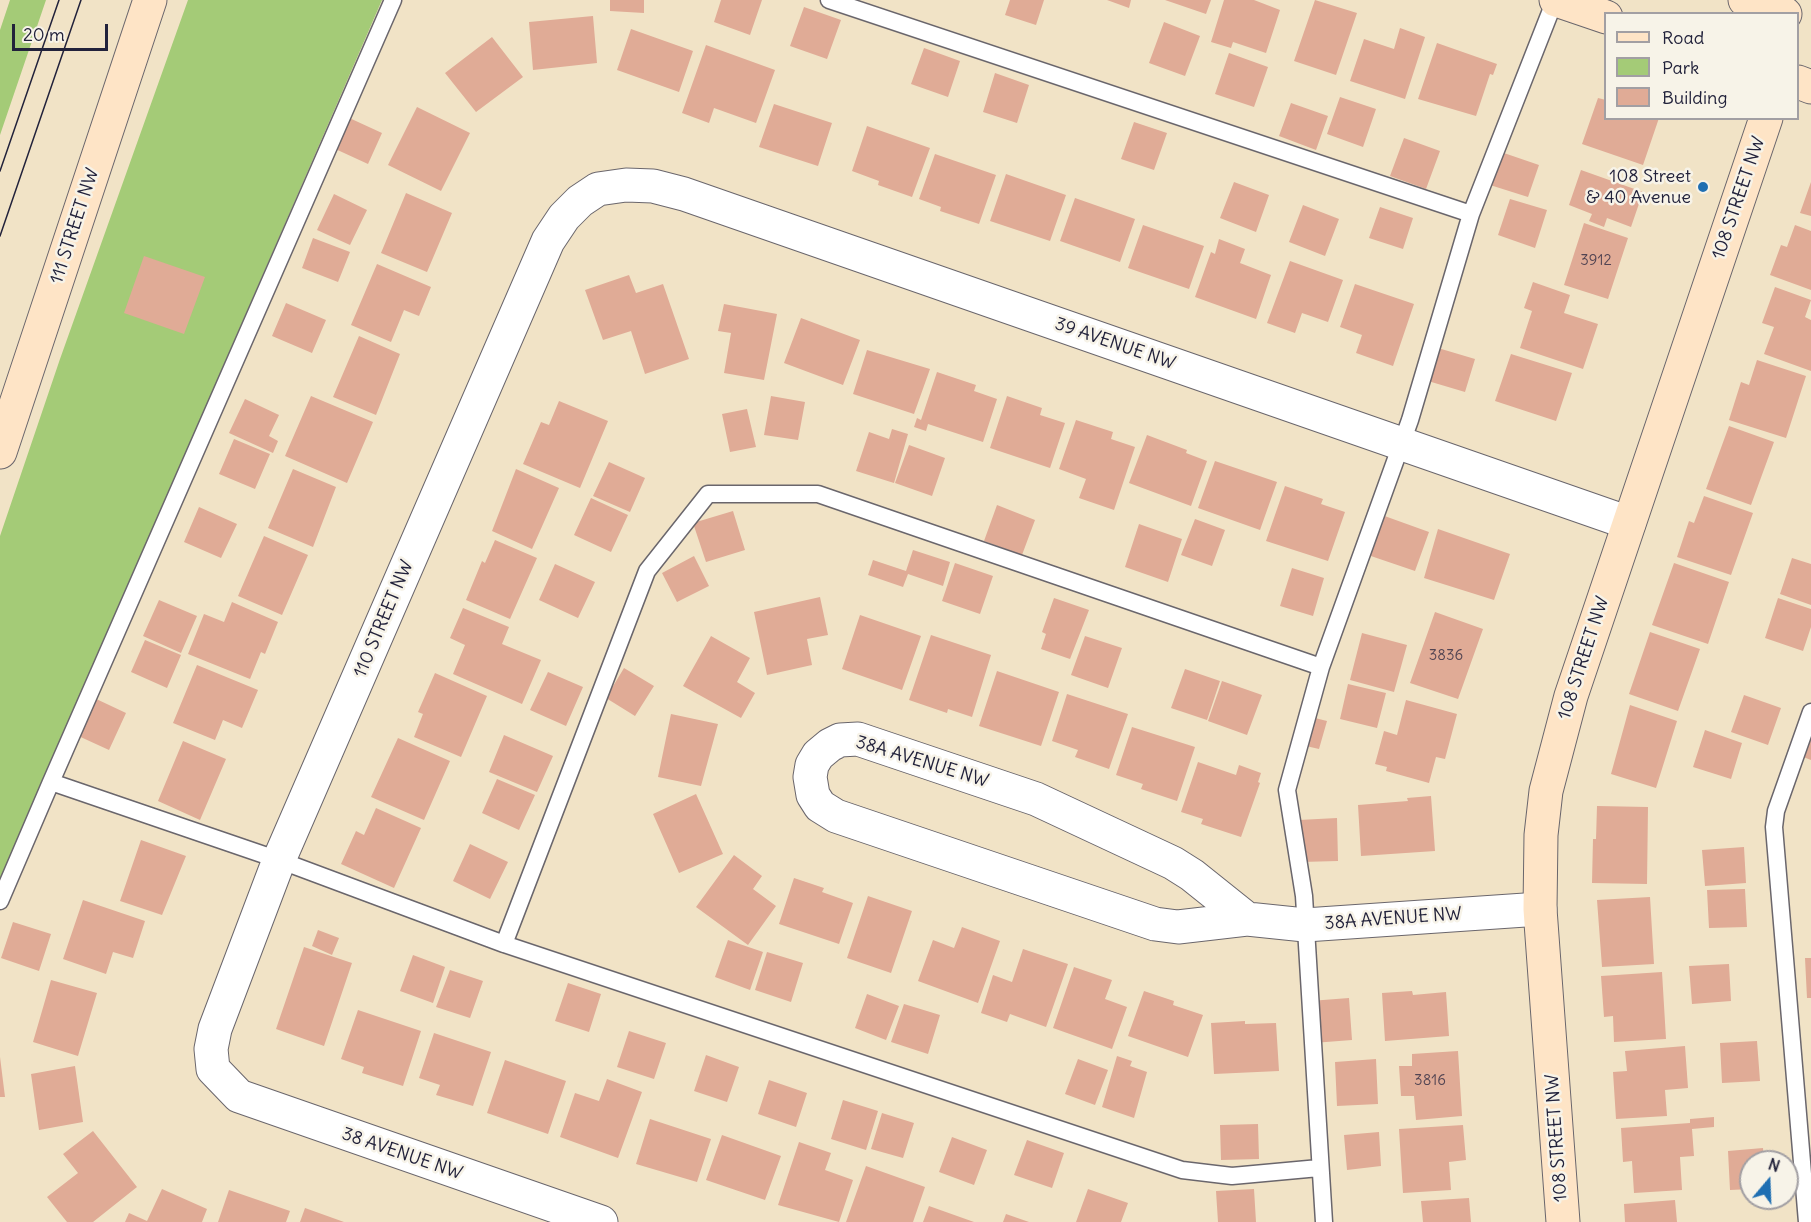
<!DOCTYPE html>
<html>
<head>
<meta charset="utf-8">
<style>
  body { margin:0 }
  #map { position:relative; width:1811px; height:1222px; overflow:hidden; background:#f1e3c6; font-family:Delius,sans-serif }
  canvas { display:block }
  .legend { position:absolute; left:1604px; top:12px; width:195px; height:108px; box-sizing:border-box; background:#f7f3e8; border:2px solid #a29fa3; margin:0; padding:8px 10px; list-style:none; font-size:18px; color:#22223b }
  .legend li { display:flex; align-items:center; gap:12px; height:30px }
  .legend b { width:30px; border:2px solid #a29fa3 }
  .north { position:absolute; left:1739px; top:1150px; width:60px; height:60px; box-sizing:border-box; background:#f7f3e8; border:2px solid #a29fa3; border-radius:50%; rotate:19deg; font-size:16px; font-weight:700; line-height:24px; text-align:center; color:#22223b }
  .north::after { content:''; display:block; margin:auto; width:21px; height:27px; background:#1f6fb2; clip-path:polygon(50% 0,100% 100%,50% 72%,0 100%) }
  .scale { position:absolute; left:12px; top:24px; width:96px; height:27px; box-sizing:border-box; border:3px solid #22223b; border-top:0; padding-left:8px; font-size:18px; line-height:21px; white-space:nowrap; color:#22223b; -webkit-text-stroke:4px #f7f3e8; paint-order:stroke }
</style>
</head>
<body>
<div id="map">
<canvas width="1811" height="1222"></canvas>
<ul class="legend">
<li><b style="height:8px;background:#fee4c6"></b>Road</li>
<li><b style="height:16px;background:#a4cb77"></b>Park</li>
<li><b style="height:16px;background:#e0ab96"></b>Building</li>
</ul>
<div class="north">N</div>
<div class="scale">20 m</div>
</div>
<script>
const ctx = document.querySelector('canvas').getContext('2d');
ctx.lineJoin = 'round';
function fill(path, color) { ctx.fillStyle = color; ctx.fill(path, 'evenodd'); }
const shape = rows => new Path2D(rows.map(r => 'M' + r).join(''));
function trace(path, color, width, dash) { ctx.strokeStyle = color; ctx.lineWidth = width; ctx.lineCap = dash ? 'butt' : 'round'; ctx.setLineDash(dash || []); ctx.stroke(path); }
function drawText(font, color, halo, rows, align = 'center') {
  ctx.font = font + ' Delius,sans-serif'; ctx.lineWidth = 5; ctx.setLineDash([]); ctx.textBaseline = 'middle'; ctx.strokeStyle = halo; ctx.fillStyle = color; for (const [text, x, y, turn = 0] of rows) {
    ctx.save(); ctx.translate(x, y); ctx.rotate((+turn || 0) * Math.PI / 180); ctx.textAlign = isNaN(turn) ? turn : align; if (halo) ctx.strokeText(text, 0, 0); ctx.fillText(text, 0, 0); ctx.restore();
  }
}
fill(shape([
  [10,0,46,0,0,135,0,30],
  [188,0,382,0,0,881,0,536,60,359]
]), '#a4cb77');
fill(shape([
  [610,0,644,0,644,13,610,11],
  [721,0,762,0,750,35,714,22],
  [1010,0,1044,0,1036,25,1005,15],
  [1107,0,1131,0,1129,8],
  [1165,0,1211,0,1206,14],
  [1224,0,1254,0,1280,10,1266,53,1233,42,1231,48,1211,42],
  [1315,0,1357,13,1336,75,1294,61],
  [804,7,841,20,827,59,790,46],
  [593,16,597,63,533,70,529,22],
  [1164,22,1200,36,1185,76,1149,63],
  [1400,28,1425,37,1405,99,1350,81,1364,39,1394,49],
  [631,29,693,51,679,92,617,70],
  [492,37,523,77,476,112,445,73],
  [1437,43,1497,64,1493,75,1490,74,1476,116,1418,99],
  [706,45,775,70,756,123,714,108,709,123,682,113],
  [924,48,960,61,948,97,911,84],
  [1229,53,1268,67,1254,107,1215,94],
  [995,73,1029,85,1017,123,983,112],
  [1340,97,1376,109,1363,147,1327,134],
  [1598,98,1606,100,1606,118,1659,118,1643,165,1582,144],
  [1291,103,1328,116,1316,150,1279,136],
  [774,104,832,123,818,166,759,147],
  [417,107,470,133,441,191,388,165],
  [345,116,382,133,368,164,331,147],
  [1134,122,1167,133,1154,170,1121,159],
  [867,126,930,148,912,197,878,185,879,181,852,171],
  [1404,138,1440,151,1426,189,1390,176],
  [1501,152,1539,165,1528,197,1490,185],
  [935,154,996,175,979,224,940,211,941,207,919,199],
  [1581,170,1643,192,1631,227,1607,218,1604,227,1589,221,1592,214,1569,205],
  [1006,174,1066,195,1050,241,990,221],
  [1234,182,1269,195,1256,232,1220,218],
  [1811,182,1811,216,1800,213],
  [406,193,452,213,427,272,381,253],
  [334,194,367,210,350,245,317,230],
  [1075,198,1135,219,1120,262,1060,241],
  [1510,199,1547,210,1535,248,1498,235],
  [1303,205,1339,219,1325,256,1289,242],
  [1380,207,1413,218,1403,249,1369,238],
  [1584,223,1628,238,1608,299,1564,285],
  [1143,225,1204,246,1189,289,1128,268],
  [1795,225,1811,231,1811,290,1770,275,1781,245,1787,247],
  [313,238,350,252,338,282,302,268],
  [1219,239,1245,249,1240,263,1271,275,1256,319,1195,297,1211,252,1215,254],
  [144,256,205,277,184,334,124,313],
  [1290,261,1343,280,1328,322,1302,313,1295,333,1267,323],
  [377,264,431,287,419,316,404,310,391,342,351,325],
  [629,275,636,293,663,284,689,359,645,374,631,331,603,340,585,290],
  [1533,282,1570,295,1564,313,1598,324,1583,369,1520,348,1532,311,1524,308],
  [1355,284,1414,304,1393,366,1356,353,1362,335,1340,327],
  [1775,287,1811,300,1805,317,1811,320,1811,371,1764,354,1774,327,1762,323],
  [286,303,326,320,312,353,272,336],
  [724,304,777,314,764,380,724,373,731,333,718,331],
  [801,318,860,340,843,385,784,363],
  [359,336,400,354,376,415,333,397],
  [1438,348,1475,359,1465,392,1428,381],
  [867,350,930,369,914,414,853,394],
  [1511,354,1572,373,1556,421,1495,401],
  [1757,360,1806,376,1786,438,1729,420,1741,382,1749,385],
  [937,372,976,385,974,391,997,399,983,442,928,424,926,431,914,427,917,418,921,420],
  [311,396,373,422,347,483,285,456],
  [771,396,805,402,798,440,764,435],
  [1007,396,1042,408,1040,415,1065,423,1050,468,990,448],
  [245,399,279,415,269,436,278,441,273,453,229,433],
  [559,401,608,421,580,488,523,464,541,422,549,425],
  [747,409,756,447,730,452,722,414],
  [1076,420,1113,432,1111,439,1135,447,1114,510,1079,498,1086,479,1059,469],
  [1729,426,1774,442,1751,505,1706,489],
  [892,429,908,434,894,483,856,471,869,432,889,439],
  [1147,435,1187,450,1186,453,1207,461,1191,506,1129,483],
  [234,439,270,454,255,489,219,474],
  [909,445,945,458,932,496,895,483],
  [1215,461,1277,482,1260,530,1198,508],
  [609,462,645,478,630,512,593,496],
  [293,469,336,487,313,547,268,528],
  [516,469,559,488,532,549,492,531],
  [1285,486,1323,499,1321,504,1345,512,1328,561,1266,541],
  [1704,496,1753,513,1731,575,1677,557,1689,521,1694,523],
  [591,498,628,515,611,552,574,535],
  [997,505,1035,520,1022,555,984,541],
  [199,507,237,524,221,558,184,542],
  [733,511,745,550,706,562,693,523],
  [1379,514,1429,532,1415,571,1365,554],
  [1195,519,1225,530,1212,566,1181,555],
  [1139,524,1182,539,1168,582,1125,567],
  [1438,529,1510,554,1494,600,1424,578],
  [264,536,308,555,282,615,238,596],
  [495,540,537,558,510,619,466,600,482,561,485,563],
  [913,550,950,562,943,586,908,574,903,587,868,575,873,560,906,571],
  [694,556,709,586,677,602,662,573],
  [1792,558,1811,564,1811,605,1780,594],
  [955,563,993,576,980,614,942,601],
  [1674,563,1729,582,1708,644,1652,625],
  [555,564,595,582,578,618,539,600],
  [1292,568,1324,578,1313,616,1280,606],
  [820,597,828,635,807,639,812,665,767,675,754,612],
  [1054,598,1089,610,1070,659,1041,649,1046,634,1042,632],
  [1778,598,1811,609,1811,627,1803,651,1765,638],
  [159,600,197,616,181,653,143,636],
  [232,602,278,622,265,654,261,652,250,679,188,654,204,614,224,622],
  [463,608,509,627,502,644,541,660,522,704,453,674,465,645,450,638],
  [1435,612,1483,629,1458,699,1410,683],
  [860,615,921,636,902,690,842,669],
  [1650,632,1700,649,1678,711,1629,694],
  [1362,633,1407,645,1394,692,1350,680],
  [931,635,991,655,972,717,948,709,947,713,909,700],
  [711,636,750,658,737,682,755,693,741,718,683,686],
  [1085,636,1122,648,1108,688,1071,675],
  [145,640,181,655,167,688,131,672],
  [197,665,258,690,242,728,223,720,215,740,173,723],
  [624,668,654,686,635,716,606,698],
  [1185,669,1220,681,1207,720,1171,708],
  [997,671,1059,692,1041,746,979,726],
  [548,672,583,687,566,726,530,710],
  [435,673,487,696,461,757,414,737,423,714,418,712],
  [1222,681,1262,695,1247,735,1208,721],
  [1348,684,1386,693,1377,728,1340,719],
  [1067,694,1128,714,1109,769,1075,757,1078,750,1052,741],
  [1744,695,1781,708,1768,745,1731,732],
  [92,697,126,713,109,750,74,734],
  [1406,700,1457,714,1445,759,1436,757,1429,783,1386,771,1387,767,1375,764,1384,731,1397,735],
  [1630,705,1677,721,1656,788,1611,774],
  [671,714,718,724,701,786,658,777],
  [1315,718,1327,721,1319,749,1306,746],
  [1811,720,1811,760,1798,755],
  [1132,727,1195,747,1177,801,1141,789,1143,784,1116,775],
  [1705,730,1742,743,1731,779,1693,767],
  [504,735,553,756,537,792,489,772],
  [398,738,450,761,424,820,371,797],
  [183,741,226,759,200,820,158,801],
  [1198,762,1236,775,1239,765,1261,773,1258,782,1260,783,1241,837,1201,824,1203,819,1181,812],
  [497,779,535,795,519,830,482,813],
  [696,794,723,854,679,873,653,814],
  [1431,796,1435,851,1361,856,1358,805,1408,801,1407,798],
  [1597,806,1648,807,1647,884,1592,883,1593,839,1596,839],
  [376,808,421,828,394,888,341,864,356,831,364,835],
  [1337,818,1338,861,1301,862,1299,820],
  [141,840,186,856,162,915,120,901],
  [470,844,508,862,490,899,453,881],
  [1744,847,1746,883,1705,886,1702,850],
  [734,855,762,876,753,889,776,906,748,945,696,907],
  [794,878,824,888,822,892,853,903,839,944,779,924],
  [1745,889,1747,927,1709,928,1707,890],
  [868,896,912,911,891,973,847,958],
  [1650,897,1654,964,1602,967,1597,900],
  [83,900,145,921,133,958,113,952,106,974,63,959],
  [13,922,51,934,39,971,1,958],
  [962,927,1000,941,978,1003,918,981,933,940,954,948],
  [318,930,339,938,332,955,312,946],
  [728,940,763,952,750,990,715,977],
  [304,947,352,963,324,1046,276,1029],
  [1023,949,1068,964,1046,1027,1010,1014,1007,1022,981,1013,993,975,1012,982],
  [767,952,803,963,791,1002,755,990],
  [413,955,445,967,433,1003,400,991],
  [1805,958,1811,958,1811,998,1807,998],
  [1729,964,1731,1001,1692,1004,1689,966],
  [1074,967,1112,980,1105,999,1127,1007,1112,1049,1053,1028],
  [450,970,483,981,470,1018,436,1007],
  [1662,972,1666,1039,1614,1042,1613,1016,1604,1017,1601,976],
  [51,980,97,993,78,1056,33,1042],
  [568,983,601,994,589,1032,555,1021],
  [1144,991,1174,1001,1173,1005,1203,1015,1188,1057,1128,1036],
  [1412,991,1413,995,1446,992,1449,1036,1385,1041,1382,993],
  [867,994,899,1006,886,1040,855,1028],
  [1349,998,1352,1040,1313,1043,1310,1001],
  [904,1004,940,1015,928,1054,891,1042],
  [358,1010,421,1031,403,1086,362,1073,364,1067,341,1059],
  [1245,1021,1245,1024,1276,1023,1279,1071,1214,1074,1211,1023],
  [629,1031,666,1043,654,1079,617,1067],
  [434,1033,491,1052,473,1106,436,1095,440,1085,419,1078],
  [1757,1041,1760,1081,1722,1083,1720,1043],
  [1685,1046,1688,1088,1665,1090,1667,1116,1616,1119,1613,1072,1627,1071,1625,1051],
  [1458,1051,1462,1116,1416,1120,1414,1096,1401,1096,1399,1066,1412,1066,1412,1054],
  [706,1055,739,1067,727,1102,694,1091],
  [1117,1056,1132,1061,1130,1066,1147,1072,1134,1118,1102,1107],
  [0,1057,5,1097,0,1097],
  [1078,1059,1108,1070,1095,1105,1065,1094],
  [1376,1059,1378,1104,1337,1106,1335,1062],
  [505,1060,566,1081,548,1134,487,1113],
  [75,1066,83,1122,39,1130,31,1074],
  [607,1079,642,1092,618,1158,560,1137,575,1093,599,1101],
  [769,1080,807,1093,796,1127,758,1114],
  [843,1100,878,1111,866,1150,831,1139],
  [882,1113,914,1123,903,1158,871,1149],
  [1714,1117,1714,1127,1692,1129,1694,1156,1680,1157,1682,1190,1634,1193,1632,1161,1623,1162,1621,1128,1690,1123,1690,1119],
  [650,1119,711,1139,697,1182,636,1164],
  [1258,1124,1259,1159,1221,1160,1220,1125],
  [1463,1125,1466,1160,1449,1162,1451,1190,1403,1193,1399,1129],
  [93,1131,137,1187,93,1222,67,1222,47,1197,78,1173,63,1154],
  [1379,1132,1381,1166,1347,1170,1344,1135],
  [722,1135,781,1156,765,1200,706,1180],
  [952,1137,987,1150,974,1185,939,1172],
  [1027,1140,1064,1153,1052,1188,1014,1175],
  [799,1142,831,1153,825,1170,853,1180,839,1222,778,1205],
  [1763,1148,1764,1162,1751,1162,1751,1189,1730,1190,1728,1151],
  [866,1166,925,1187,913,1222,846,1222],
  [162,1189,207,1209,202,1222,125,1222,129,1213,147,1221],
  [1088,1189,1128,1203,1121,1222,1076,1222],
  [1254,1189,1256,1222,1218,1222,1216,1191],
  [229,1190,290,1211,286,1222,218,1222],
  [1469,1198,1471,1222,1423,1222,1421,1201],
  [1675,1200,1677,1222,1625,1222,1624,1204],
  [929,1206,974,1222,923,1222],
  [305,1208,344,1222,300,1222],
  [1006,1214,1029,1222,1003,1222]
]), '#e0ab96');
const lane = shape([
  [393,0,51,782,279,860,504,944,1182,1170,1232,1176,1319,1168],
  [829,0,1471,214],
  [0,901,51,782],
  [504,944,647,571,708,494,818,494,1321,667],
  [1324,1222,1304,896,1287,790,1321,667,1410,420,1471,214,1555,0],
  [1807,1222,1774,827,1776,811,1811,712]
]);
const street = shape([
  [1247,919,1192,875,1173,863,1036,799,858,739,840,740,830,745,818,755,812,765,810,777,813,795,820,806,836,816,1155,924,1178,927,1247,919,1305,925,1540,909],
  [601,1222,239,1096,213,1069,211,1049,215,1029,279,860,548,241,564,217,580,201,598,189,626,185,653,186,684,194,1629,523]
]);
const secondary = shape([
  [1556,0,1606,17],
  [1745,0,1785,14],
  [1798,82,1811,87],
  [0,452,150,0],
  [1563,1222,1540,909,1541,835,1546,791,1571,696,1766,118]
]);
trace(lane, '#6a666c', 19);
trace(street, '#6a666c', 35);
trace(secondary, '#6a666c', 35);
trace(lane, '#fff', 16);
trace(street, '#fff', 33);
trace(secondary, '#fee4c6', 33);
trace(shape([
  [0,171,59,0],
  [0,236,81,0]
]), '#22223b', 1.5);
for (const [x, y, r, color] of [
  [1703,187,6,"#1f6fb2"]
]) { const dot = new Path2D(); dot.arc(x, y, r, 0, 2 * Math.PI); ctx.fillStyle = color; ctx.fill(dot); trace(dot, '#f7f3e8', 2); }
drawText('15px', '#524452', null, [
  ["3912",1596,261],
  ["3836",1446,656],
  ["3816",1430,1081]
]);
drawText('18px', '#22223b', '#f7f3e8', [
  ["108 Street",1691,177],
  ["& 40 Avenue",1691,198]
], 'right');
drawText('18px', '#22223b', '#f7f3e8', [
  ["108 STREET NW",1739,198,-71],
  ["111 STREET NW",75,226,-72],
  ["39 AVENUE NW",1115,344,19],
  ["110 STREET NW",384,619,-67],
  ["108 STREET NW",1584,658,-72],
  ["38A AVENUE NW",922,762,17],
  ["38A AVENUE NW",1393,919,-4],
  ["108 STREET NW",1557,1138,-94],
  ["38 AVENUE NW",402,1154,19]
]);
</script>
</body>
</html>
